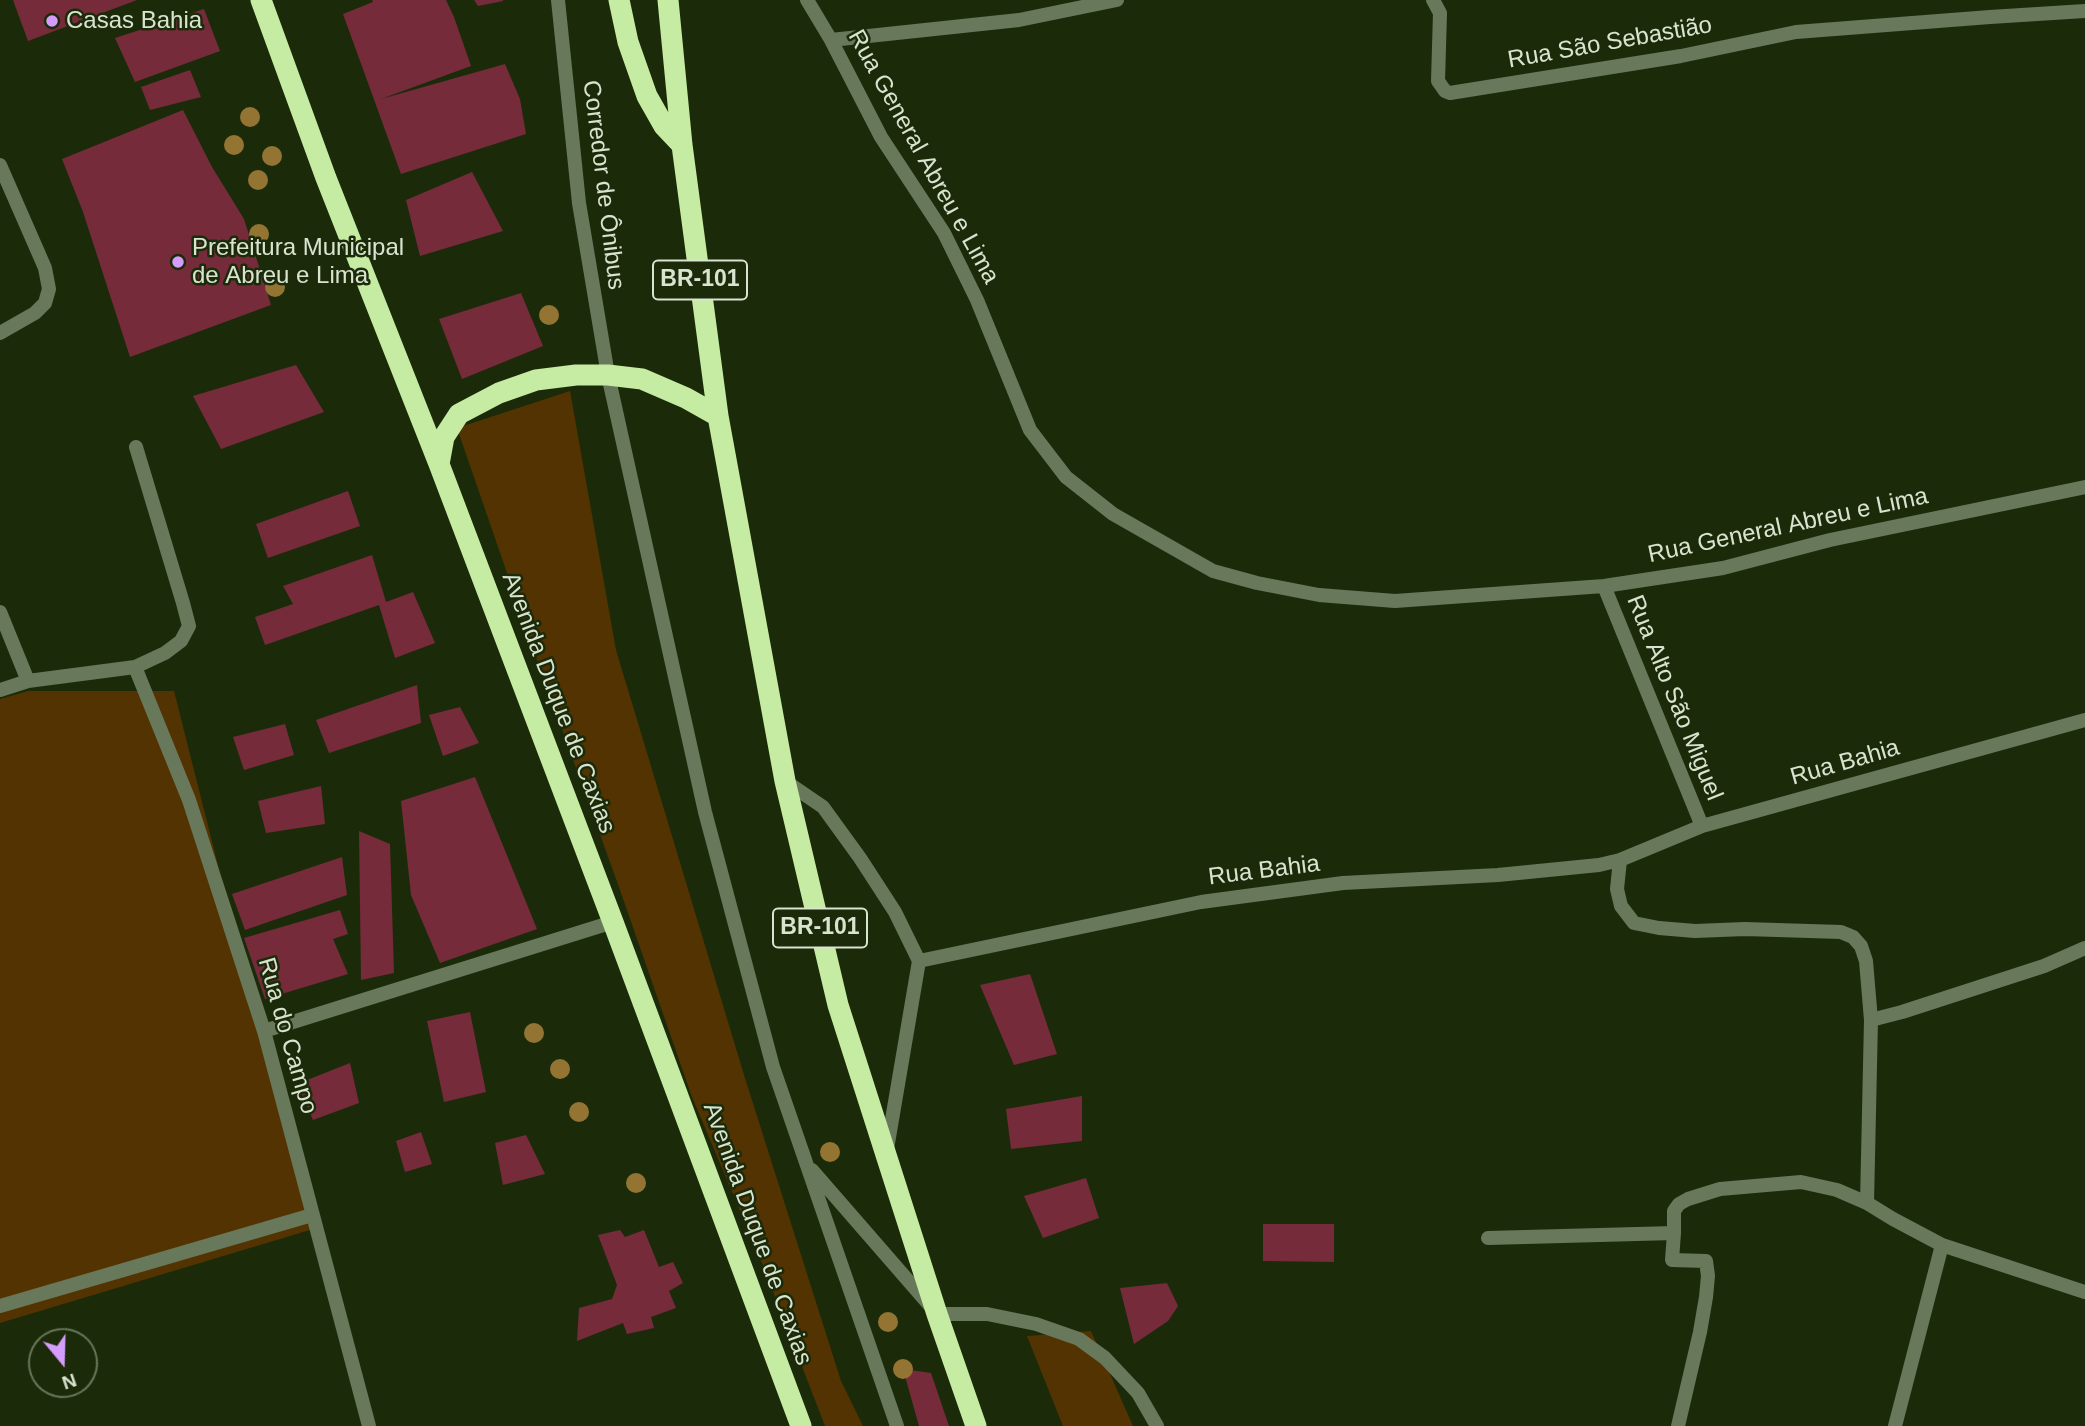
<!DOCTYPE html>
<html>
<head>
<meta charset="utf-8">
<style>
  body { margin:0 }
  #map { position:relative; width:2085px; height:1426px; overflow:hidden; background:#1b2b0a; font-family:Arial,sans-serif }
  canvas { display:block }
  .north { position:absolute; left:28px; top:1328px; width:70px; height:70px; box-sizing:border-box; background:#1b2b0a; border:2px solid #677559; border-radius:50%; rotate:161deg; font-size:19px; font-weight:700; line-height:28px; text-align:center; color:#d9e4d0 }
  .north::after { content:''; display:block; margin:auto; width:24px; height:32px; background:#d49cfb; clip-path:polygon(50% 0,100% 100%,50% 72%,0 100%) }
</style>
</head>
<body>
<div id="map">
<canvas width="2085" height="1426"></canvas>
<div class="north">N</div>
</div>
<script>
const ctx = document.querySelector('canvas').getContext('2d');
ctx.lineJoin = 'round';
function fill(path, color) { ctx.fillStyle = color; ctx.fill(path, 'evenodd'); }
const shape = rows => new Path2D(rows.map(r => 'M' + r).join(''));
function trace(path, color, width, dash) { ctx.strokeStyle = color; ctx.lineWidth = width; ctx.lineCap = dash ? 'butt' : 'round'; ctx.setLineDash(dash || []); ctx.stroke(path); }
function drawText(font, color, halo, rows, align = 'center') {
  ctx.font = font + ' Arial,sans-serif'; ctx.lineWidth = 5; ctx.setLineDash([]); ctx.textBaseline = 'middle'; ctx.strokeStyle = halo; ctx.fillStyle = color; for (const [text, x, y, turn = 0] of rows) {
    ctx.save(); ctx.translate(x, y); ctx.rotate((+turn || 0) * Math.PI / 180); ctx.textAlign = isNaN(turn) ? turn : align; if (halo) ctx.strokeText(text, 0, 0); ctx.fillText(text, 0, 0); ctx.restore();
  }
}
fill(shape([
  [570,391,616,650,744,1075,841,1381,863,1426,825,1426,762,1263,692,1097,620,890,536,657,457,428],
  [28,691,174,691,310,1230,0,1323,0,699],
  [1091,1331,1133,1426,1063,1426,1027,1336]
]), '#533301');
fill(shape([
  [13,0,137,0,28,41],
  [372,0,446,0,454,17,471,66,381,99,505,64,520,99,526,134,401,174,343,14,373,2],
  [474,0,503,0,503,1,478,6],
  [204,9,220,51,135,82,115,38],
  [190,70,201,97,150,110,141,87],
  [183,110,212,167,244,219,271,305,130,357,83,212,62,159],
  [472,172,503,231,420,256,406,200],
  [521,293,543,346,462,379,439,319],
  [296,365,324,412,221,449,193,396],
  [348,491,360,526,268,558,256,524],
  [372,555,386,602,413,592,435,643,395,658,379,605,265,645,255,617,293,604,283,586],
  [417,685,421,723,329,753,316,720],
  [460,707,479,743,443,756,429,715],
  [285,724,294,755,244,770,233,737],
  [475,777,537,929,440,963,411,895,401,801],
  [321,786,325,824,266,833,258,801],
  [359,831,390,844,394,973,361,980],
  [342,857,347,895,245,930,232,894],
  [340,910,348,934,333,939,348,974,265,999,244,938],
  [1030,974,1057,1054,1014,1065,980,985],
  [470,1012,486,1092,444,1102,427,1021],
  [350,1063,359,1103,313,1120,297,1084],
  [1082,1096,1082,1141,1011,1149,1006,1109],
  [421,1132,432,1164,405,1172,396,1141],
  [526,1135,545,1174,503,1185,495,1143],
  [1086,1178,1099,1218,1043,1238,1024,1196],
  [1263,1224,1334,1224,1334,1262,1263,1261],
  [620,1230,625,1237,644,1230,659,1267,673,1262,683,1283,669,1291,676,1308,651,1317,654,1328,627,1334,623,1323,577,1341,579,1308,612,1299,617,1285,598,1235],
  [1167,1283,1178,1306,1168,1321,1134,1344,1120,1288],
  [903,1369,931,1373,949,1426,919,1426]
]), '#752b3a');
trace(shape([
  [558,0,579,203,608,375,705,812,773,1067,897,1426],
  [812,1170,932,1308]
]), '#68785b', 14);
trace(shape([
  [807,0,831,40,881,137,944,233,977,300,1030,430,1066,477,1113,514,1213,571,1257,583,1319,595,1395,601,1604,586,1723,568,1830,540,2085,487],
  [1433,0,1440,13,1438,81,1445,91,1450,93,1681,56,1796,32,1990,17,2085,11],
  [831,40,1019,20,1117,0],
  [0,165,45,268,49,289,45,303,35,313,0,333],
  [1604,586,1702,826],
  [0,612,28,681],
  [135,667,189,800,264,1031,369,1426],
  [0,690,28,681,135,667,165,653,181,641,189,626,183,603,136,447],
  [785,781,823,807,860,858,895,912,919,961,887,1149],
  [1620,860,1617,889,1621,906,1634,923,1659,928,1695,931,1745,929,1841,932,1853,937,1861,946,1866,961,1871,1020,1867,1203],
  [919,961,1201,902,1343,883,1498,875,1599,865,1620,860,1702,826,2085,720],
  [1871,1020,1902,1012,2044,966,2085,948],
  [264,1031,613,922],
  [1674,1233,1672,1260,1706,1261,1708,1276,1706,1297,1700,1332,1678,1426],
  [1488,1238,1674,1233,1674,1211,1679,1204,1688,1199,1720,1189,1801,1182,1837,1190,1867,1203,1893,1219,1942,1245,2085,1292],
  [0,1306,312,1215],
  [937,1314,987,1314,1036,1324,1079,1339,1105,1358,1138,1393,1157,1426],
  [1895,1426,1942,1245]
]), '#68785b', 14);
trace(shape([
  [261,0,326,178,439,464,613,922,801,1426],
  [619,0,628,42,647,96,664,126,682,145],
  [668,0,682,145,718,416,785,781,838,1005,937,1314,976,1426],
  [439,464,444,437,459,414,499,393,536,380,576,375,608,375,642,379,686,398,718,416]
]), '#c6eca3', 21);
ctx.fillStyle = '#937433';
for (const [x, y] of [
  [250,117],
  [234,145],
  [272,156],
  [258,180],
  [259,234],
  [275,287],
  [549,315],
  [534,1033],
  [560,1069],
  [579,1112],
  [830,1152],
  [636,1183],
  [888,1322],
  [903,1369]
]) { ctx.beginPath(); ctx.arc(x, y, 10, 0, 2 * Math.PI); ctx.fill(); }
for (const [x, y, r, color] of [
  [52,21,7,"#d49cfb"],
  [178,262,7,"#d49cfb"]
]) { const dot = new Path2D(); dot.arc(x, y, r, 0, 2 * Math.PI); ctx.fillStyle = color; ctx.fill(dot); trace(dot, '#1b2b0a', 2.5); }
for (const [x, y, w] of [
  [700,280,94],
  [820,928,94]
]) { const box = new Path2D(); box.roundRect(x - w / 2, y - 19.5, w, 39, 5); ctx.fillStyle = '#1b2b0a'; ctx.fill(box); trace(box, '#d9e4d0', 2); }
drawText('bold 23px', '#d9e4d0', null, [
  ["BR-101",700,280],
  ["BR-101",820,928]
]);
drawText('24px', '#d9e4d0', '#1b2b0a', [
  ["Casas Bahia",66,21],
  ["Prefeitura Municipal",192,248],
  ["de Abreu e Lima",192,276]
], 'left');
drawText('24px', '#d9e4d0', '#1b2b0a', [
  ["Rua São Sebastião",1610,43,-10],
  ["Rua General Abreu e Lima",923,157,61],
  ["Corredor de Ônibus",603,185,83],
  ["Rua General Abreu e Lima",1788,526,-12],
  ["Rua Alto São Miguel",1674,698,68],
  ["Avenida Duque de Caxias",558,703,69],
  ["Rua Bahia",1845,763,-16],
  ["Rua Bahia",1264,871,-7],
  ["Rua do Campo",287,1036,74],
  ["Avenida Duque de Caxias",757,1234,70]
]);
</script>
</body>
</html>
